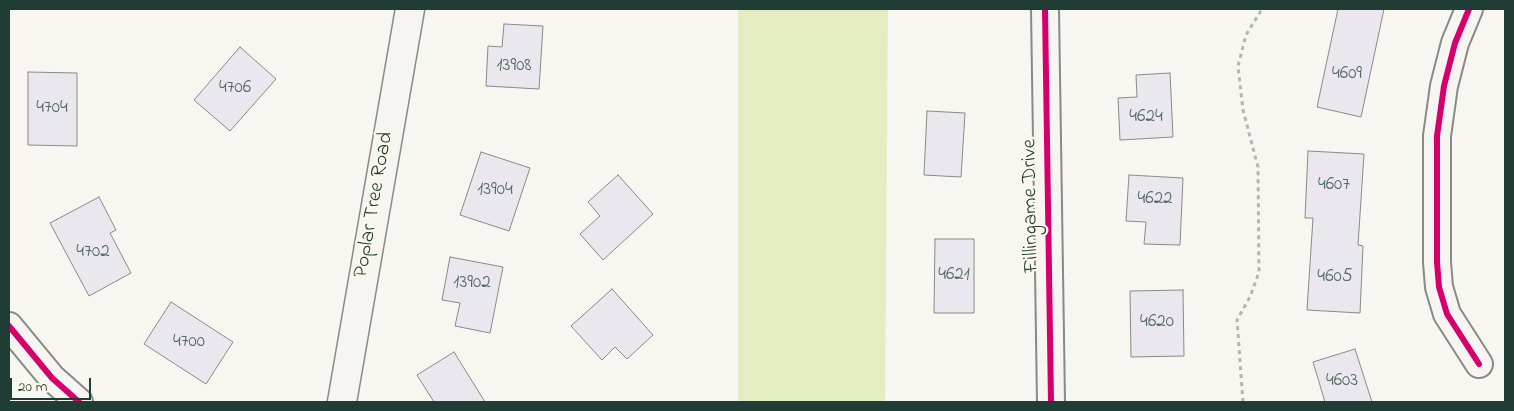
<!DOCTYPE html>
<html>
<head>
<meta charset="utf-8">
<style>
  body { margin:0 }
  #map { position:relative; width:1514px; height:411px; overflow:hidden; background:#f8f6f0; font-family:"Indie Flower",sans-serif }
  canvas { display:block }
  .frame { position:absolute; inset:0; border:10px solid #1f3d34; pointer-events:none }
  .scale { position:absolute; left:10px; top:378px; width:81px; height:22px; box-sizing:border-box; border:2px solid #1f3d34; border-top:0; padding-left:6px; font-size:15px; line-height:18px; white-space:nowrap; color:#1f3d34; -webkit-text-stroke:4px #fbf7ec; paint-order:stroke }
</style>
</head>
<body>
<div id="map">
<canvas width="1514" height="411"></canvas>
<div class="frame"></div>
<div class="scale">20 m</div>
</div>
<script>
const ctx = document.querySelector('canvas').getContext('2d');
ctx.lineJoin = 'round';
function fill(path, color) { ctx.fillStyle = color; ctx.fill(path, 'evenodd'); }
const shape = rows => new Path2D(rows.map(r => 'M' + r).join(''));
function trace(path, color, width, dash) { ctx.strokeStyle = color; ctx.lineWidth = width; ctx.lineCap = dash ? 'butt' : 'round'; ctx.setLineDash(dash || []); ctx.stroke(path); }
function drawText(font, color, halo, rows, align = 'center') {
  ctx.font = font + ' "Indie Flower",sans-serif'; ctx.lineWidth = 4.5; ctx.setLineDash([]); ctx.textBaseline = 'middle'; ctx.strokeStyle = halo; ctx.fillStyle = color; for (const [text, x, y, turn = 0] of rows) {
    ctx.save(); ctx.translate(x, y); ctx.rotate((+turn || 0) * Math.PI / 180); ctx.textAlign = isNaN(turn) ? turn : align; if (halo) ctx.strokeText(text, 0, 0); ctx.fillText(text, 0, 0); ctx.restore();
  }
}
fill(shape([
  [738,9,888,9,885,402,738,402]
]), '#e3edc1');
const building = shape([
  [1338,9,1384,9,1361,117,1317,107,1338,9],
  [504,24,543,26,539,89,486,86,488,46,502,47,504,24],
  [240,47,276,79,230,131,194,100,240,47],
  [28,72,77,73,77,146,28,145,28,72],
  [1170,73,1173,137,1120,140,1118,98,1137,97,1136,75,1170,73],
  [927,111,965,113,961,177,924,175,927,111],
  [1308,151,1364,154,1358,245,1363,246,1360,313,1307,310,1313,218,1305,218,1308,151],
  [481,152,530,168,509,231,460,215,481,152],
  [618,175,653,214,603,260,580,234,600,216,588,202,618,175],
  [1129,175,1183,178,1180,245,1144,244,1146,222,1126,221,1129,175],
  [99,197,116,230,110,233,131,273,89,296,50,223,99,197],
  [935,239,974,239,974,313,934,313,935,239],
  [450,257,503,267,490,333,455,326,460,303,442,300,450,257],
  [612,289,653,335,627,359,615,347,602,360,571,326,612,289],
  [1183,290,1184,356,1131,357,1130,291,1183,290],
  [171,302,233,342,206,384,144,344,171,302],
  [1355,349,1372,402,1325,402,1313,362,1355,349],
  [454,352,485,402,434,402,417,375,454,352]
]);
fill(building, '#ebe7ee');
trace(building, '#868b86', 1);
const minor = shape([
  [1045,9,1051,402],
  [1469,9,1455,43,1444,86,1437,136,1437,262,1439,287,1447,314,1479,364],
  [9,326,52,378,79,402]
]);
const secondary = shape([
  [342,402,410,9]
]);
trace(minor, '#868b86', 30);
trace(secondary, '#868b86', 31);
trace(shape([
  [1243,402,1237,320,1250,297,1259,272,1258,167,1243,110,1238,66,1246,35,1262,9]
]), '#b2b5b1', 3, [4, 4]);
trace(minor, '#f6f5f1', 26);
trace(secondary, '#f6f5f1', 28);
trace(shape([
  [1045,9,1051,402],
  [1469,9,1455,43,1444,86,1437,136,1437,262,1439,287,1447,314,1479,364],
  [9,326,52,378,79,402]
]), '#d6006c', 6);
drawText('19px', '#526862', null, [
  ["13908",514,67],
  ["4609",1347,75],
  ["4706",235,89],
  ["4704",52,109],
  ["4624",1146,118],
  ["4607",1334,186],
  ["13904",495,191],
  ["4622",1155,200],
  ["4702",93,253],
  ["4621",954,276],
  ["4605",1335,278],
  ["13902",472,284],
  ["4620",1157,323],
  ["4700",189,343],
  ["4603",1342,382]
]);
drawText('21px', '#1f3d34', '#fbf7ec', [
  ["Poplar Tree Road",375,205,-80],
  ["Fillingame Drive",1032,206,-91]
]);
</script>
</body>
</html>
